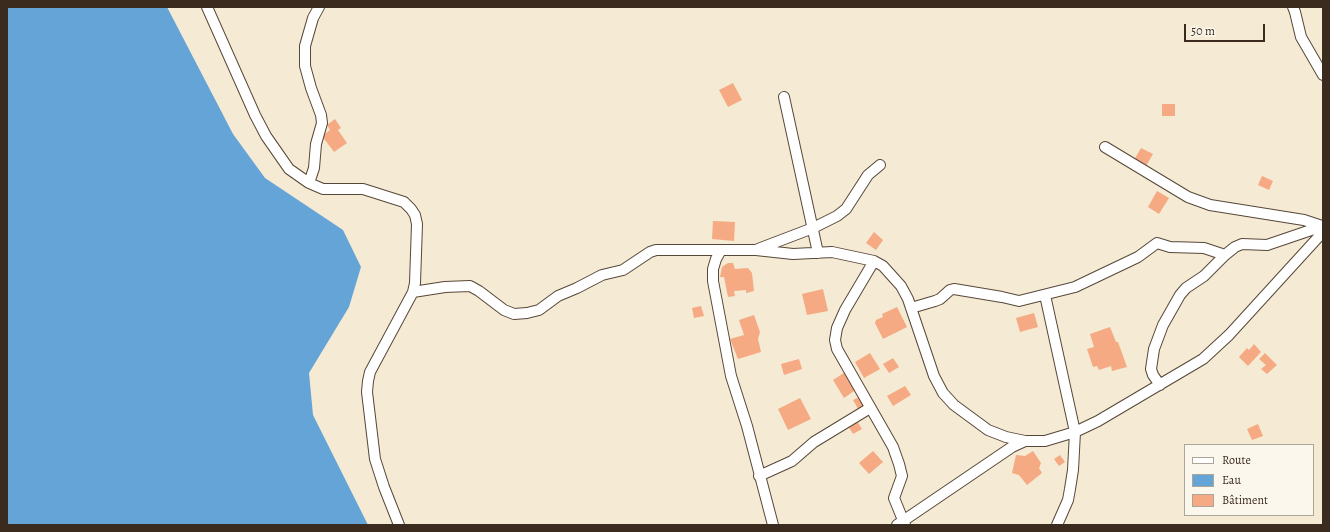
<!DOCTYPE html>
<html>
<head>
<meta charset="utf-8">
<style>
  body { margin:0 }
  #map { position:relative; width:1330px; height:532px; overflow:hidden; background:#f5ead3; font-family:Alegreya,serif }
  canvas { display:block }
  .frame { position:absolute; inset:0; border:8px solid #3b2a1e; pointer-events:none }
  .legend { position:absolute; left:1184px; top:444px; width:130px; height:72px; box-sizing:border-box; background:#fbf7ec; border:1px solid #aea59a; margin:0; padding:5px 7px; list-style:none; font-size:12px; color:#3b2a1e }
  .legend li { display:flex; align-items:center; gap:8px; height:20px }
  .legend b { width:20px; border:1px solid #aea59a }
  .scale { position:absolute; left:1184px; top:24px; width:81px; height:18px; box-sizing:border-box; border:2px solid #3b2a1e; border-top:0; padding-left:5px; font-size:12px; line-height:14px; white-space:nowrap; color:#3b2a1e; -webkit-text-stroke:3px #fbf7ec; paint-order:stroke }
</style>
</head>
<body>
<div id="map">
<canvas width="1330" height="532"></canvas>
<div class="frame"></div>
<ul class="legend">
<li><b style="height:5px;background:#fff"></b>Route</li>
<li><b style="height:11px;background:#65a4d7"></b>Eau</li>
<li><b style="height:11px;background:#f5aa83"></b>Bâtiment</li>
</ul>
<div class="scale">50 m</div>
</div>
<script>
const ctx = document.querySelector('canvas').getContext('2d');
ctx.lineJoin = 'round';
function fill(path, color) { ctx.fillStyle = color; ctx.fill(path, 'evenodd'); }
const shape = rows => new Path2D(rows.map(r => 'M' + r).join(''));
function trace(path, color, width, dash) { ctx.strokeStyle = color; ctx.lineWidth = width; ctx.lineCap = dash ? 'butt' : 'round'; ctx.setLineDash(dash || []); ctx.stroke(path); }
fill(shape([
  [7,7,167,7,233,134,265,178,343,230,361,267,349,307,309,373,313,415,368,525,7,525]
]), '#65a4d7');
fill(shape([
  [733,83,742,100,728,107,719,90],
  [1162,104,1175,104,1175,116,1162,116],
  [335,119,341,128,338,130,347,143,334,152,322,136,330,130,327,125],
  [1141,148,1153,154,1146,166,1134,160],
  [1262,176,1273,181,1269,190,1258,185],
  [1157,191,1169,198,1159,214,1148,207],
  [713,221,735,222,734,241,712,239],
  [874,232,883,240,876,250,866,243],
  [728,263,733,263,735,269,748,268,752,273,754,291,746,293,746,290,734,291,735,296,728,297,724,277,720,277,722,267],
  [823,289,828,311,807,315,802,294],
  [701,306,704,316,694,318,692,308],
  [897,307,907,327,883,339,875,323,876,320,883,317,882,314],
  [1034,313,1038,327,1020,332,1016,318],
  [754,315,760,332,758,339,761,352,738,359,730,339,744,335,739,320],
  [1110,327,1116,342,1118,342,1127,367,1112,371,1111,366,1099,370,1097,366,1093,367,1087,349,1094,347,1090,334],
  [1254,344,1261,352,1248,366,1239,357,1247,348,1249,350],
  [870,353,880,369,864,378,855,362],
  [1265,353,1277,365,1267,374,1261,369,1266,365,1259,359],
  [893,358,899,367,889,373,883,364],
  [799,359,802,369,784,375,781,364],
  [847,371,857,389,844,398,833,380],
  [905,386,911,395,893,406,887,396],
  [861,396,865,405,858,409,853,400],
  [800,398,811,419,788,430,778,409],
  [857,421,862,429,853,434,848,426],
  [1258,424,1263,436,1252,440,1247,429],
  [873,451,883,462,869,474,859,463],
  [1033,451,1041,463,1039,468,1042,473,1027,485,1019,475,1012,473,1016,455,1025,456],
  [1060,455,1065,462,1059,466,1054,459]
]), '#f5aa83');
const minor = shape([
  [207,7,255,115,266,136,289,169,309,183,323,189,363,189,404,202,411,209,415,215,417,224,415,283,413,292,370,372,368,381,367,392,375,459,384,487,399,525],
  [1293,7,1295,12,1301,37,1323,75],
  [784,97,818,253],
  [1105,147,1188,197,1210,205,1304,220,1322,226],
  [309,183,314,168,316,144,322,123,321,115,311,88,305,66,305,46,313,18,319,7],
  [758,249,813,228,837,216,846,209,868,175,880,165],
  [874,261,845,310,837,328,835,340,837,349,893,447,899,464,902,476,894,498,905,525],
  [413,292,445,287,470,286,479,291,504,310,514,314,527,313,539,310,558,296,577,288,602,275,623,270,650,252,656,250,721,250],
  [1045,295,1075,432,1073,470,1070,489,1068,500,1057,525],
  [911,308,935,301,940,299,950,290,954,289,1002,297,1019,301,1075,287,1138,257,1157,243,1170,247,1204,248,1225,255],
  [1160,385,1153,375,1151,369,1154,349,1163,325,1180,295,1186,288,1204,276,1225,255,1235,247,1242,244,1267,245,1323,226],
  [759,476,792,461,814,442,870,408],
  [773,525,747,426,731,376,713,281,713,269,716,259,721,250,756,250,793,254,832,252,874,261,883,266,901,286,908,299,934,376,943,393,954,405,988,430,1006,437,1025,441,1045,441,1075,432,1098,421,1203,359,1229,335,1323,232],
  [897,525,1012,447,1025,441]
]);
trace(minor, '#574739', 12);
trace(minor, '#fff', 10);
</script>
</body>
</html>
